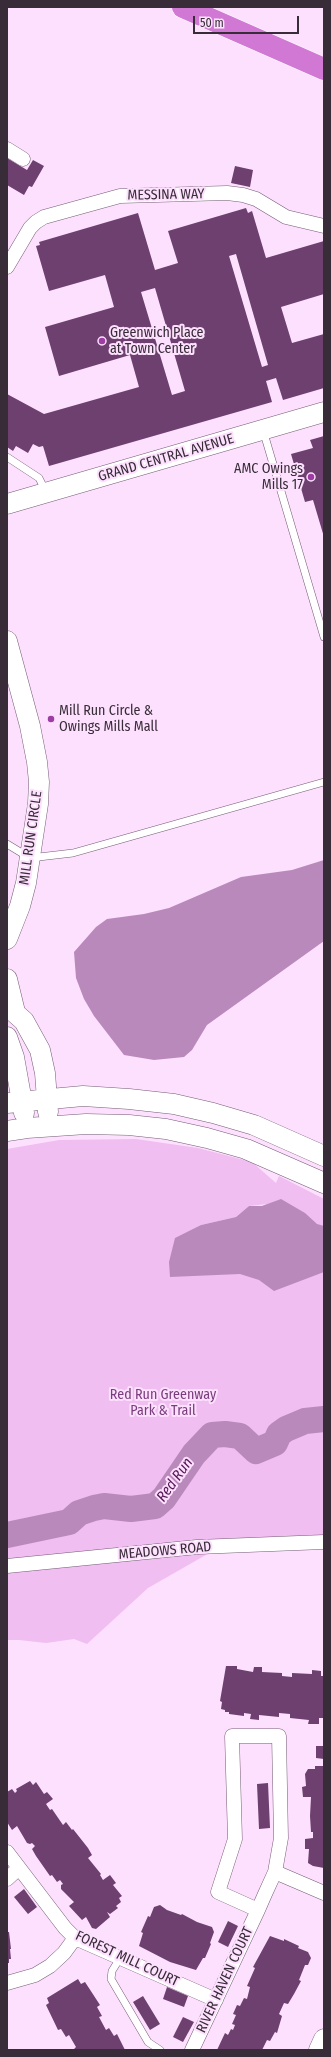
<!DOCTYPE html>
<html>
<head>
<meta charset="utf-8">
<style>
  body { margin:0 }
  #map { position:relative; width:331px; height:2057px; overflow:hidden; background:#fde0fd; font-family:"Fira Sans Condensed",sans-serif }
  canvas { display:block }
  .frame { position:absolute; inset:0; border:8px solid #372c37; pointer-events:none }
  .scale { position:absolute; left:193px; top:16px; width:106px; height:18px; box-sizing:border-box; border:2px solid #372c37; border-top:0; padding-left:5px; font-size:12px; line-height:14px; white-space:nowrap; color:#372c37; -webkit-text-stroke:3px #fde0fd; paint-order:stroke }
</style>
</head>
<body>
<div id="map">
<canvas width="331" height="2057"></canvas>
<div class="frame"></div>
<div class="scale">50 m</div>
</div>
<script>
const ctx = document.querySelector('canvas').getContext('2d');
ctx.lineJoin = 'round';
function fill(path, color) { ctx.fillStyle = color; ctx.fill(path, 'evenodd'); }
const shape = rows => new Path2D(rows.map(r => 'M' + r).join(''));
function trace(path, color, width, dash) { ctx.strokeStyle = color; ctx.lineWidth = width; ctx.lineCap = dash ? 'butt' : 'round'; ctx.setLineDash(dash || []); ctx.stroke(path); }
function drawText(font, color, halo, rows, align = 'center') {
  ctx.font = font + ' "Fira Sans Condensed",sans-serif'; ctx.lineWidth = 4; ctx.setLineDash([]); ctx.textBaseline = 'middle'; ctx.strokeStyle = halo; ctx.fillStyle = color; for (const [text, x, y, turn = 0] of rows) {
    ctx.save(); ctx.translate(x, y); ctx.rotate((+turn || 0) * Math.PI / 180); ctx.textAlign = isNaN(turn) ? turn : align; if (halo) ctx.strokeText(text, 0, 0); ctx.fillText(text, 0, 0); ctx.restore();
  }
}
fill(shape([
  [136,1139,198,1148,252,1162,276,1183,279,1176,324,1199,324,1546,211,1552,148,1588,87,1644,74,1639,46,1643,19,1640,7,1640,7,1149,59,1140],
  [267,1204,173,1244,201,1225,236,1217,249,1206]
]), '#f0bef1');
fill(shape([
  [324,860,324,941,207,1025,192,1050,184,1057,154,1060,124,1055,94,1016,84,999,76,978,74,952,96,927,107,919,144,914,169,908,241,877,292,870],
  [281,1199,305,1213,317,1224,324,1226,324,1272,274,1291,259,1280,240,1274,170,1277,169,1262,175,1238,201,1225,236,1217,249,1206,262,1206]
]), '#ba89bc');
trace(shape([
  [7,1535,69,1522,79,1513,94,1508,104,1506,131,1509,155,1506,164,1498,194,1454,212,1435,225,1434,240,1436,256,1451,275,1443,279,1434,286,1429,305,1421,324,1419]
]), '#ba89bc', 26);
fill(shape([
  [7,158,27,170,33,160,44,166,32,187,29,186,24,195,7,185],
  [235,166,253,170,250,187,231,183],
  [246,208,248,213,252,211,266,258,324,241,324,294,281,307,292,343,324,334,324,388,283,400,276,378,266,381,272,402,49,466,43,446,39,447,33,444,28,453,16,446,13,451,7,447,7,394,44,414,139,387,130,355,59,376,45,327,114,307,105,275,49,291,36,246,40,245,39,242,138,213,155,270,178,263,168,231],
  [236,254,268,365,262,367,229,256],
  [155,288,185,391,172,395,141,292],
  [324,436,324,537,313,500,305,502,291,454,313,448,310,440],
  [226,1666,237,1666,237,1669,253,1672,254,1667,262,1667,262,1672,282,1673,282,1676,292,1677,292,1673,312,1674,312,1670,321,1671,321,1676,324,1676,324,1718,319,1718,319,1724,308,1724,309,1720,290,1718,290,1714,279,1713,279,1717,259,1715,259,1720,250,1719,251,1714,244,1713,244,1716,229,1714,229,1712,225,1712,225,1710,221,1709,222,1702,220,1701],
  [316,1746,324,1746,324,1759,316,1758],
  [315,1766,324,1766,324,1868,313,1866,308,1863,309,1849,305,1849,305,1839,313,1838,313,1832,311,1832,310,1816,311,1797,303,1797,302,1787,306,1786,305,1774,308,1769,315,1769],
  [30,1781,33,1785,36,1782,44,1794,47,1792,53,1799,46,1804,50,1810,52,1809,63,1825,66,1822,72,1830,73,1829,88,1848,92,1855,88,1858,101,1874,100,1875,103,1880,110,1875,116,1883,113,1885,122,1896,119,1898,121,1902,116,1906,118,1908,110,1914,107,1912,110,1917,96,1929,92,1928,86,1917,82,1920,69,1906,74,1902,61,1889,61,1885,63,1884,60,1880,57,1882,52,1875,50,1876,36,1856,32,1849,35,1846,32,1843,30,1844,27,1843,17,1826,12,1830,7,1822,7,1792,12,1789,15,1793,17,1791,16,1789],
  [268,1783,270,1828,259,1829,257,1784],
  [24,1889,37,1907,28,1914,14,1897],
  [160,1905,167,1910,181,1915,182,1914,197,1922,212,1927,214,1932,210,1943,211,1944,205,1958,203,1958,196,1970,170,1962,139,1946,143,1933,141,1932,148,1916,150,1917,154,1907],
  [228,1921,238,1926,228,1947,218,1942],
  [7,1932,9,1932,11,1949,10,1949,11,1959,9,1959,9,1963,7,1963],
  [270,1936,284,1941,284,1939,299,1946,298,1948,308,1952,311,1958,308,1965,305,1965,299,1980,301,1981,294,1994,288,2004,284,2003,279,2014,282,2016,277,2033,275,2032,270,2041,267,2040,262,2050,217,2050,225,2033,228,2035,231,2029,233,2030,235,2025,232,2024,236,2015,233,2014,237,2005,240,2006,244,1998,247,1999,250,1987,247,1986,255,1968,253,1967],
  [78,1979,81,1984,85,1982,100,2005,97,2007,102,2016,99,2017,106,2030,109,2028,114,2036,117,2034,125,2050,73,2050,76,2047,69,2035,66,2037,61,2029,58,2030,46,2005,49,2003,47,1998],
  [167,1987,188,1996,184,2007,163,1999],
  [143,1996,160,2024,150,2030,133,2002],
  [183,2017,194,2022,183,2042,173,2037]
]), '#6d406f');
const lane = shape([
  [263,430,324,637],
  [7,457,39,478,46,492],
  [7,844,30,858,73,853,324,782],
  [120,1958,112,1971,111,1979,148,2042,160,2050]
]);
const street = shape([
  [7,149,23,159],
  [7,267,30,228,36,222,44,217,120,196,227,193,243,195,256,199,286,217,324,226],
  [7,1566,197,1547,324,1542],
  [7,1852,65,1928,75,1938,216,2000],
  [275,1872,324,1893],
  [7,1879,19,1868],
  [7,1983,35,1975,50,1966,64,1953,75,1938],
  [192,2050,258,1910,265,1894,275,1872,281,1838,279,1736,232,1736,235,1839,218,1892,258,1910]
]);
const secondary = shape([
  [7,504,324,412],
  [7,641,30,726,37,762,39,782,38,804,26,883,20,906,7,939],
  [7,979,15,1012],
  [7,1006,24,1021,40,1050,45,1073,48,1112],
  [7,1037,14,1057,24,1113],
  [7,1103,83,1096,129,1099,174,1104,213,1113,254,1125,324,1156],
  [7,1131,27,1128,86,1124,129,1125,166,1129,207,1138,246,1149,324,1183],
  [319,2050,324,2039]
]);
const highway = shape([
  [183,7,324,69]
]);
trace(lane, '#755c76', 8);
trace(street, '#755c76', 15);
trace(secondary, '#755c76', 21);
trace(highway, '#fff', 23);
trace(lane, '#fff', 7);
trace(street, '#fff', 14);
trace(secondary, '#fff', 20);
trace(highway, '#d078d4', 22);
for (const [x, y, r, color] of [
  [102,341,4,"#9d3ca3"],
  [311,477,4,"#9d3ca3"],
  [51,719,4,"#9d3ca3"]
]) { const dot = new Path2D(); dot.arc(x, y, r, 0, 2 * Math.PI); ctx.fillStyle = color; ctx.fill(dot); trace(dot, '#fde0fd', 1.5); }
drawText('14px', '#372c37', '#fde0fd', [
  ["MESSINA WAY",166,195,-1],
  ["GRAND CENTRAL AVENUE",166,458,-16],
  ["MILL RUN CIRCLE",31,838,-82],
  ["MEADOWS ROAD",165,1551,-5],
  ["FOREST MILL COURT",127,1959,25],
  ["RIVER HAVEN COURT",225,1980,-65]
]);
drawText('14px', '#372c37', '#fde0fd', [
  ["Greenwich Place",110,333],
  ["at Town Center",110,349],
  ["AMC Owings",303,469,"right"],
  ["Mills 17",303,485,"right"],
  ["Mill Run Circle &",59,711],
  ["Owings Mills Mall",59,727]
], 'left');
drawText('14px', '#793c7c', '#fde0fd', [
  ["Red Run Greenway",163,1395],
  ["Park & Trail",163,1411]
]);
drawText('italic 15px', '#541857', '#fde0fd', [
  ["Red Run",175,1480,-54]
]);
</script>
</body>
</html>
